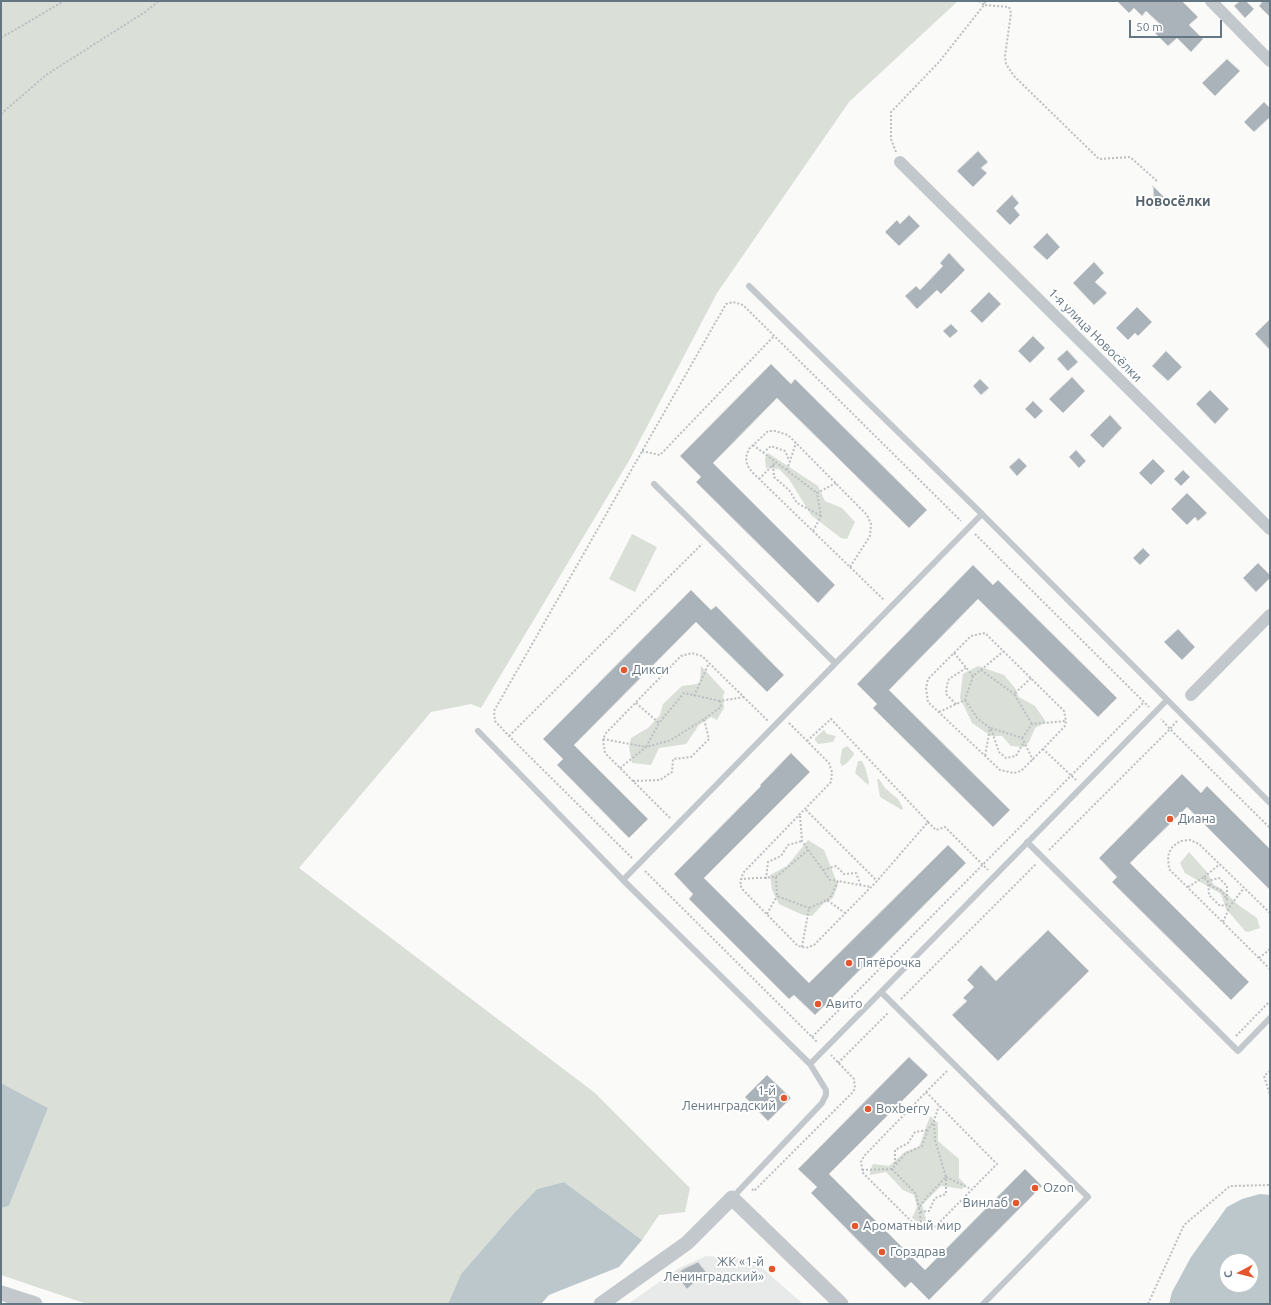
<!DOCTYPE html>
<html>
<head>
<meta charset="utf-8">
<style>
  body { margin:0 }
  #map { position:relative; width:1271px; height:1305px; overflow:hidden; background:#fafaf8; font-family:Ubuntu,sans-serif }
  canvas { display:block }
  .frame { position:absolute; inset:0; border:2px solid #657683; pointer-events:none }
  .north { position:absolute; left:1219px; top:1253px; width:40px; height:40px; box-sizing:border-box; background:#fff; border:1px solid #c1c8cd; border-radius:50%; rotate:263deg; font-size:11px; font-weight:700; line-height:16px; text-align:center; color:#657683 }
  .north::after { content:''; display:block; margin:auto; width:14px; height:18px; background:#e4572e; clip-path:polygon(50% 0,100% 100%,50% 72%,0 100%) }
  .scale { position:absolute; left:1129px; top:20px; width:93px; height:18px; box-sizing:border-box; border:2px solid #657683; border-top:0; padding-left:5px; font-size:12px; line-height:14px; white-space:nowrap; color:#657683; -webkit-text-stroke:3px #fff; paint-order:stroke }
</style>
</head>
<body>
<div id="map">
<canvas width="1271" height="1305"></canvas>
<div class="frame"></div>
<div class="north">С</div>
<div class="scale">50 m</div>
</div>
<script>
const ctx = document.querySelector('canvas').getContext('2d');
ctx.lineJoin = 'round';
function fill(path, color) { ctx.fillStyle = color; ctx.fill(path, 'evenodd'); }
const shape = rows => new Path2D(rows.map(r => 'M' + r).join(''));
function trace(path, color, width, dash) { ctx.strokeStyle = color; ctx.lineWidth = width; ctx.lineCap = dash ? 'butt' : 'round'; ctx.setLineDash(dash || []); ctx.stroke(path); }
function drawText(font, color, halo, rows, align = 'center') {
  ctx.font = font + ' Ubuntu,sans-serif'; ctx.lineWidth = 4; ctx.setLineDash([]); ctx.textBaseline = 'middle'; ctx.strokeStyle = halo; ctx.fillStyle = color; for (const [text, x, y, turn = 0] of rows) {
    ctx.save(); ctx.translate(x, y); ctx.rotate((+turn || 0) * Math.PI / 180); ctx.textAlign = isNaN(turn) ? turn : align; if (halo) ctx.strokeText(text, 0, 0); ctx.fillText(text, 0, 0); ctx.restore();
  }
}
fill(shape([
  [706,1256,752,1259,803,1304,628,1304,679,1268]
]), '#e8e9e9');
fill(shape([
  [1,1,958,1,849,102,717,293,630,459,481,708,471,704,431,712,299,868,595,1093,690,1188,685,1212,659,1215,642,1240,564,1182,537,1189,515,1212,461,1274,448,1304,87,1304,1,1275,1,1208,9,1206,48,1108,1,1083],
  [768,453,818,486,825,501,842,508,855,522,847,539,841,538,811,515,789,479,779,469,766,468,765,458],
  [632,534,657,547,635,592,609,579],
  [701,666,725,692,723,695,724,708,717,720,711,717,699,725,686,744,659,748,651,765,632,763,629,747,631,738,648,728,660,715,663,704,682,686,697,684,700,681],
  [978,666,1004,675,1015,688,1019,697,1035,706,1046,722,1035,728,1029,742,1024,747,1011,746,1002,736,991,736,972,723,960,698,963,674],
  [824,730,827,734,836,736,833,742,818,744,815,740,815,738],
  [847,746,854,753,853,756,846,764,842,766,840,762,842,749],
  [858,761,862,761,865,767,869,782,868,785,855,773],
  [877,779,879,779,885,788,898,799,903,808,902,810,880,797],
  [808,840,824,850,838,885,833,898,823,904,812,916,803,915,779,904,772,890,770,875,787,866],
  [1189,852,1207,872,1214,885,1222,889,1237,904,1257,918,1260,928,1248,932,1245,931,1226,909,1221,894,1185,873,1180,863],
  [930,1116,938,1123,938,1141,959,1159,959,1178,966,1185,962,1189,941,1186,922,1205,927,1223,921,1224,912,1218,917,1207,914,1195,903,1190,886,1172,870,1175,870,1171,873,1164,889,1166,905,1152,919,1147]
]), '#dadfd7');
fill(shape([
  [1,1083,48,1108,9,1206,1,1208],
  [564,1182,642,1240,619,1267,549,1295,541,1304,448,1304,461,1274,515,1212,537,1189],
  [1260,1194,1270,1195,1270,1304,1169,1304,1172,1292,1191,1257,1227,1207,1242,1199],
  [1227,1261,1251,1261,1251,1285,1227,1285]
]), '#bbc7cb');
const building = shape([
  [1117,1,1182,1,1198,17,1189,25,1203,39,1191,52,1177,38,1168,46,1155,33,1162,26,1146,11,1142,16,1134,8,1129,13,1117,1],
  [1240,1,1246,1,1254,9,1245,18,1234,6,1240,1],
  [1263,1,1270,1,1270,17,1259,6,1263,1],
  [1227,59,1240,71,1215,96,1202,83,1227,59],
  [1264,102,1270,108,1270,117,1254,132,1244,122,1264,102],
  [978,151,988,162,981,168,987,173,973,187,957,171,978,151],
  [1153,186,1167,200,1157,209,1150,201,1154,197,1153,186],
  [1012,195,1019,203,1014,208,1020,215,1010,225,996,211,1012,195],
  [909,215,920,226,899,246,885,232,897,220,900,224,909,215],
  [1047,233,1060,247,1047,260,1033,247,1047,233],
  [949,253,965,270,941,294,937,290,917,309,905,296,916,286,920,290,943,266,940,263,949,253],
  [1094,262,1104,273,1095,282,1107,293,1094,305,1073,283,1094,262],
  [989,292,1001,304,982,323,970,311,989,292],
  [1137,307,1152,322,1138,336,1135,333,1128,340,1116,328,1137,307],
  [1270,319,1270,350,1255,334,1270,319],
  [951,324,958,331,950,338,943,331,951,324],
  [1033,336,1045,348,1030,363,1018,351,1033,336],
  [1067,350,1078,362,1068,371,1057,359,1067,350],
  [1166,351,1182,367,1168,381,1152,366,1166,351],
  [771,364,791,384,795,379,927,510,909,528,777,398,713,463,835,585,818,603,696,482,701,477,680,456,771,364],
  [1072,377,1085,391,1063,413,1049,399,1072,377],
  [980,379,989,388,981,395,973,386,980,379],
  [1210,390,1229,409,1215,424,1196,404,1210,390],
  [1033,401,1043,411,1035,419,1025,409,1033,401],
  [1110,415,1122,428,1103,448,1090,435,1110,415],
  [1076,450,1086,461,1079,468,1069,457,1076,450],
  [1019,458,1027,466,1017,476,1009,467,1019,458],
  [1153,459,1165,471,1151,485,1139,473,1153,459],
  [1183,470,1190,477,1181,486,1174,479,1183,470],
  [1187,493,1207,513,1198,521,1195,517,1187,525,1171,509,1187,493],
  [1143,548,1150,555,1140,565,1133,558,1143,548],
  [1258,563,1270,575,1270,578,1256,592,1243,578,1258,563],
  [973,565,993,585,998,580,1117,698,1098,717,978,599,889,690,1010,810,993,827,873,708,877,704,857,684,973,565],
  [691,590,711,610,716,606,784,675,767,692,696,622,574,745,648,819,629,838,557,765,563,759,543,739,691,590],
  [1178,629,1195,647,1182,660,1164,642,1178,629],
  [791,753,810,772,704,878,809,983,948,845,966,863,815,1015,794,995,789,999,689,899,693,894,674,874,761,786,760,785,791,753],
  [1182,774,1201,793,1207,786,1270,849,1270,890,1187,807,1130,863,1249,982,1231,1000,1112,882,1117,877,1099,858,1182,774],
  [1048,930,1089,971,998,1061,952,1015,967,1001,963,998,974,987,967,980,981,965,996,981,1048,930],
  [909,1057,928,1075,829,1174,925,1270,1025,1169,1042,1186,929,1300,911,1282,905,1288,811,1193,817,1187,798,1169,909,1057],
  [767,1075,791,1098,768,1121,745,1097,767,1075],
  [698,1262,706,1272,687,1289,676,1275,683,1269,698,1262]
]);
fill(building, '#aab3b9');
trace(building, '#dcdcda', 1);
trace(shape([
  [979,1,984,5,985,1],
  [1,38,64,1],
  [1,114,46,75,145,12,159,1],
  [896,152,891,139,891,112,939,62,984,5,1009,7,1011,13,1005,56,1006,64,1014,76,1099,159,1130,157,1157,181],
  [753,445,817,493],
  [642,451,660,455,774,336],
  [763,453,771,446,785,451,790,462],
  [773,465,774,477,789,490,797,503,821,516],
  [787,470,796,443],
  [759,479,776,462],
  [813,531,821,516,817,493,836,483],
  [975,534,1149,707],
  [850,567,870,536,871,524,867,515,788,435,775,431,768,431,749,449,746,457,747,465,752,472,884,600],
  [954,653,973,676],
  [981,670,1014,694],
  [1031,678,1014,694,1032,724],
  [694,696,709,663],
  [965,700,978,719,990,728,985,756],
  [636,703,659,723,684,693,720,701],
  [956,704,946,694,947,685,949,679,966,668],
  [939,712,965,700,973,676,1004,651],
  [1177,721,1170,729,1270,828],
  [789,723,829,763,832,772,831,782,743,873,740,885,743,890,798,946,806,948,814,945,877,881,928,822,936,830,945,827,988,870],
  [991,728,1022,738,1033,760],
  [991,729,999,752,1006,758,1016,756,1024,742],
  [509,736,702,544],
  [1022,738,1032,724,1066,721],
  [603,739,646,747,659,723],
  [807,741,831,719,928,822],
  [1043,749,1021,771,1014,773,1000,770,928,702,926,688,928,679,971,636,985,633,1064,711,1066,721,1065,726,1043,749,1076,780],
  [620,768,646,747,671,740,704,719],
  [633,781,660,780,672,772,673,759,691,757,709,739,704,719,721,707,720,701,744,697],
  [806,810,877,881],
  [800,816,802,841,830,880,838,881],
  [670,818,605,753,603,739,606,733,681,656,692,653,702,656,768,721],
  [1049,850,1170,729,1161,719],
  [632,858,509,736,495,721,494,711,726,304,733,302,743,305,961,521],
  [823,870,836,866,844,874,856,873,861,886],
  [645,871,818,1043],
  [776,877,777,896,809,908],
  [1204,877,1220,864],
  [740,879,776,877,808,850],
  [766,879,768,862,781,856,788,845,802,841],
  [1188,887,1204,877,1211,886,1222,891,1227,900],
  [827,900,831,896,838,881,871,887],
  [1227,900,1227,886,1219,878,1208,881,1209,895,1220,906,1229,904],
  [1270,913,1199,844,1190,840,1181,841,1173,846,1170,851,1168,856,1169,869,1270,969],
  [767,914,777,896],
  [1223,922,1230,906,1244,888],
  [802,947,809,908,827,900,845,913],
  [1259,958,1270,949],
  [901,999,1036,864],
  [1236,1036,1270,1001],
  [812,1037,1144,702],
  [838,1063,888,1013],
  [1270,1071,1264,1076,1270,1095],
  [926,1092,997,1164,935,1227,926,1230,919,1229,863,1173,861,1162,864,1156,926,1092,947,1071],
  [895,1164,895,1150,908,1143,915,1132,927,1130],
  [892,1169,916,1194,919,1208],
  [862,1170,892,1169,906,1153,922,1146,928,1130,934,1121],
  [752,1189,754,1191,853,1092,855,1088,854,1079,831,1055],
  [920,1212,929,1211,935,1198,946,1194,946,1177,971,1189],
  [922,1230,919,1208,926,1198,946,1177,935,1140,934,1120,939,1106],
  [1148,1304,1184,1225,1230,1186,1270,1185]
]), '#bbbfc2', 2, [2, 2]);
trace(shape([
  [749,286,982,514,623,880,810,1064,881,992,1088,1197,983,1304],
  [654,484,835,663],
  [982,514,1270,803],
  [478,731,623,880],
  [1027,842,1238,1051,1270,1018],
  [881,992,1166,701],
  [732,1198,822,1103,826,1095,826,1090,810,1064]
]), '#c3c8cc', 6);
trace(shape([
  [1211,1,1270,61],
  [900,162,1270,529],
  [1191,695,1270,615]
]), '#c3c8cc', 12);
trace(shape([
  [1,1293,35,1304],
  [601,1304,687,1243,732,1198,841,1304]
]), '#c3c8cc', 15);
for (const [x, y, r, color] of [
  [624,670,4,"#e4572e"],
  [1170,819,4,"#e4572e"],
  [849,963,4,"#e4572e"],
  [818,1004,4,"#e4572e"],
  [784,1098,4,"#e4572e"],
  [868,1109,4,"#e4572e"],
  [1035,1188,4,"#e4572e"],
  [1016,1203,4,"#e4572e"],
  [855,1226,4,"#e4572e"],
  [882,1252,4,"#e4572e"],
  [772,1269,4,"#e4572e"]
]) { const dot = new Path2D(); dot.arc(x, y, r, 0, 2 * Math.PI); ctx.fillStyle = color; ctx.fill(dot); trace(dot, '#fff', 1.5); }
drawText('13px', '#657683', '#fff', [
  ["1-я улица Новосёлки",1095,335,45]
]);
drawText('13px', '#657683', '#fff', [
  ["Дикси",632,670],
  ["Диана",1178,819],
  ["Пятёрочка",857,963],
  ["Авито",826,1004],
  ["1-й",776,1091,"right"],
  ["Ленинградский",776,1106,"right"],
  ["Boxberry",876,1109],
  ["Ozon",1043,1188],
  ["Винлаб",1008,1203,"right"],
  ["Ароматный мир",863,1226],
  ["Горздрав",890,1252],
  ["ЖК «1-й",764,1262,"right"],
  ["Ленинградский»",764,1277,"right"]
], 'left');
drawText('bold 14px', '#57646e', '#fff', [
  ["Новосёлки",1173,201]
]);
</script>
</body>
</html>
